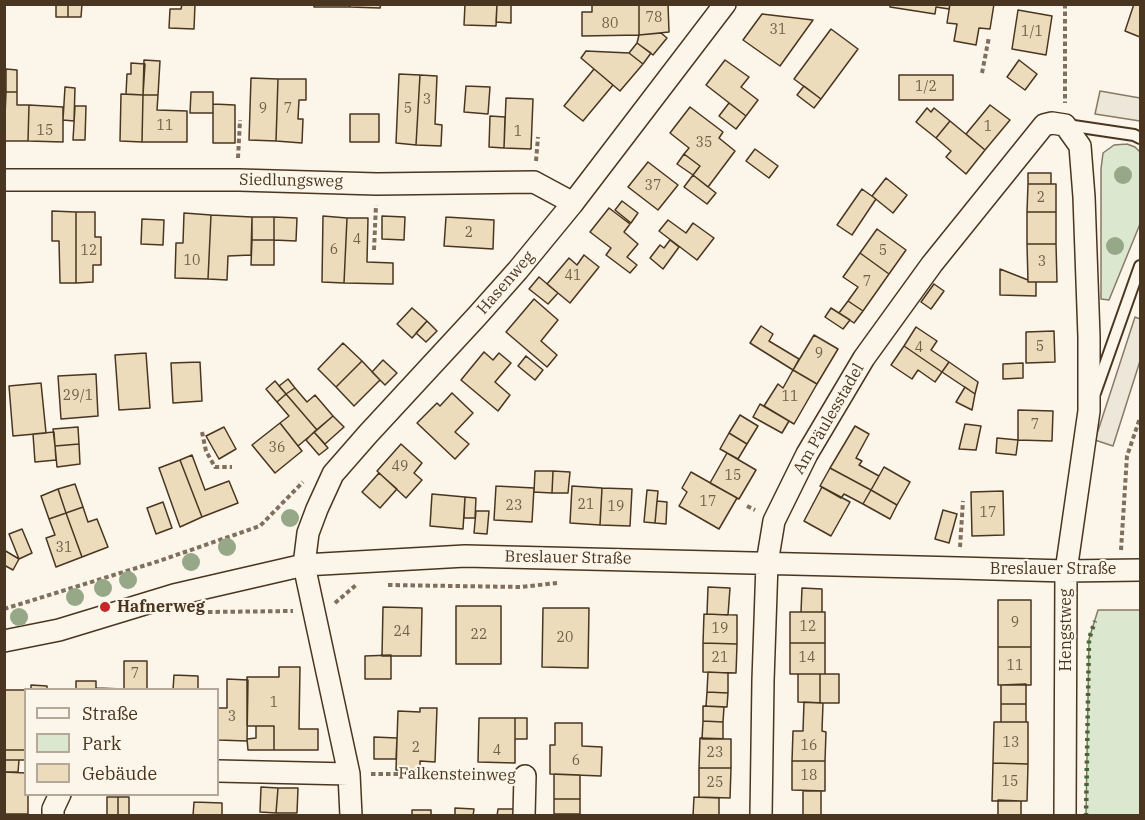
<!DOCTYPE html>
<html>
<head>
<meta charset="utf-8">
<style>
  body { margin:0 }
  #map { position:relative; width:1145px; height:820px; overflow:hidden; background:#fbf6e9; font-family:"IBM Plex Serif",serif }
  canvas { display:block }
  .frame { position:absolute; inset:0; border:6px solid #4a3520; pointer-events:none }
  .legend { position:absolute; left:24px; top:688px; width:195px; height:108px; box-sizing:border-box; background:#fbf6e9; border:2px solid #b4a999; margin:0; padding:8px 10px; list-style:none; font-size:18px; color:#4a3520 }
  .legend li { display:flex; align-items:center; gap:12px; height:30px }
  .legend b { width:30px; border:2px solid #b4a999 }
</style>
</head>
<body>
<div id="map">
<canvas width="1145" height="820"></canvas>
<div class="frame"></div>
<ul class="legend">
<li><b style="height:8px;background:#fbf6e9"></b>Straße</li>
<li><b style="height:16px;background:#dce7d0"></b>Park</li>
<li><b style="height:16px;background:#ecdcbc"></b>Gebäude</li>
</ul>
</div>
<script>
const ctx = document.querySelector('canvas').getContext('2d');
ctx.lineJoin = 'round';
function fill(path, color) { ctx.fillStyle = color; ctx.fill(path, 'evenodd'); }
const shape = rows => new Path2D(rows.map(r => 'M' + r).join(''));
function trace(path, color, width, dash) { ctx.strokeStyle = color; ctx.lineWidth = width; ctx.lineCap = dash ? 'butt' : 'round'; ctx.setLineDash(dash || []); ctx.stroke(path); }
function drawText(font, color, halo, rows, align = 'center') {
  ctx.font = font + ' "IBM Plex Serif",serif'; ctx.lineWidth = 4.5; ctx.setLineDash([]); ctx.textBaseline = 'middle'; ctx.strokeStyle = halo; ctx.fillStyle = color; for (const [text, x, y, turn = 0] of rows) {
    ctx.save(); ctx.translate(x, y); ctx.rotate((+turn || 0) * Math.PI / 180); ctx.textAlign = isNaN(turn) ? turn : align; if (halo) ctx.strokeText(text, 0, 0); ctx.fillText(text, 0, 0); ctx.restore();
  }
}
const green = shape([
  [1127,144,1135,147,1140,152,1140,224,1109,300,1101,299,1101,169,1103,153,1114,145,1127,144],
  [1098,610,1140,610,1140,815,1086,815,1089,639,1098,610]
]);
fill(green, '#dce7d0');
trace(green, '#887966', 1.5);
const parking = shape([
  [1100,91,1140,98,1140,121,1095,114,1100,91],
  [1135,317,1140,319,1140,361,1113,446,1095,440,1135,317]
]);
fill(parking, '#ede7d9');
trace(parking, '#887966', 1.5);
const building = shape([
  [56,4,68,4,68,17,56,17,56,4],
  [68,4,82,4,81,17,68,17,68,4],
  [182,4,195,4,194,29,169,28,170,9,181,9,182,4],
  [314,4,350,4,350,7,314,7,314,4],
  [350,4,381,4,380,8,350,7,350,4],
  [465,4,497,4,496,26,464,25,465,4],
  [497,4,511,4,511,23,496,22,497,4],
  [592,4,639,4,639,35,582,36,582,12,592,12,592,4],
  [639,4,668,4,669,32,639,35,639,4],
  [890,4,950,4,949,9,936,7,935,14,890,7,890,4],
  [950,4,994,4,990,29,979,28,976,45,954,41,957,24,947,23,950,4],
  [1134,4,1140,4,1140,37,1125,31,1134,4],
  [1018,10,1052,16,1046,55,1012,49,1018,10],
  [762,14,813,20,780,66,743,40,762,14],
  [831,29,858,49,821,99,794,79,831,29],
  [661,33,667,38,653,55,637,43,639,35,661,33],
  [637,43,651,53,643,64,629,53,637,43],
  [586,51,629,53,643,64,620,91,581,58,586,51],
  [144,60,160,61,158,95,143,95,144,60],
  [725,60,749,77,741,87,758,100,746,116,706,85,725,60],
  [1019,60,1037,74,1025,90,1007,77,1019,60],
  [131,63,145,64,143,95,126,94,127,74,131,74,131,63],
  [6,69,17,70,17,92,6,92,6,69],
  [594,69,613,85,583,121,564,106,594,69],
  [399,74,420,75,416,145,396,143,399,74],
  [420,75,437,76,435,124,442,125,441,146,416,145,420,75],
  [899,75,953,75,953,100,899,100,899,75],
  [251,78,278,79,276,141,249,140,251,78],
  [278,79,306,79,306,100,299,100,298,119,303,119,302,143,276,141,278,79],
  [466,86,490,87,488,114,464,112,466,86],
  [804,86,821,99,814,108,797,95,804,86],
  [65,87,75,88,74,121,63,120,65,87],
  [6,92,17,92,17,105,29,105,28,141,4,141,6,92],
  [191,92,213,92,213,113,190,113,191,92],
  [121,94,143,95,142,142,120,141,121,94],
  [143,95,158,95,157,110,187,111,187,142,142,142,143,95],
  [506,98,533,99,531,149,504,148,506,98],
  [729,103,746,116,736,129,719,116,729,103],
  [213,104,235,105,235,143,213,143,213,104],
  [29,105,63,107,63,142,28,141,29,105],
  [990,105,1010,120,985,150,966,134,990,105],
  [75,106,86,106,85,140,73,140,75,106],
  [690,107,723,132,719,138,735,151,708,187,693,175,700,166,684,154,689,148,670,133,690,107],
  [927,108,931,112,934,108,950,121,936,138,916,122,927,108],
  [350,114,379,114,379,142,350,142,350,114],
  [490,116,505,117,504,148,489,147,490,116],
  [950,121,985,150,966,174,946,157,951,151,936,138,950,121],
  [755,149,778,166,769,178,746,161,755,149],
  [684,154,700,166,693,175,677,164,684,154],
  [648,162,678,185,658,210,628,187,648,162],
  [1028,173,1051,173,1051,184,1028,184,1028,173],
  [693,175,716,193,707,204,684,187,693,175],
  [886,178,907,195,893,213,872,196,886,178],
  [1028,184,1056,184,1056,212,1027,212,1028,184],
  [862,189,876,199,852,235,837,225,862,189],
  [622,201,638,213,631,223,615,210,622,201],
  [609,208,630,224,624,232,638,244,627,257,637,265,630,273,606,255,611,248,590,232,609,208],
  [52,211,76,212,76,283,60,283,59,241,52,241,52,211],
  [76,212,95,212,95,237,101,237,101,265,93,265,93,282,76,283,76,212],
  [1027,212,1056,212,1056,244,1027,244,1027,212],
  [184,213,211,215,208,279,175,278,176,243,183,243,184,213],
  [211,215,252,217,251,255,228,256,227,280,208,279,211,215],
  [323,216,347,218,344,283,322,282,323,216],
  [382,216,405,217,404,240,382,239,382,216],
  [252,217,274,217,274,240,252,240,252,217],
  [274,217,297,218,296,241,274,240,274,217],
  [446,217,494,220,493,249,444,246,446,217],
  [347,218,368,218,367,262,393,263,393,284,344,283,347,218],
  [142,219,164,220,163,245,141,244,142,219],
  [668,220,686,233,693,223,714,238,697,260,659,231,668,220],
  [877,229,906,250,889,274,860,253,877,229],
  [252,240,274,240,274,265,251,265,252,240],
  [670,240,679,247,663,269,650,258,660,245,664,248,670,240],
  [1027,244,1056,244,1057,282,1028,282,1027,244],
  [860,253,889,274,863,311,848,301,858,287,843,277,860,253],
  [584,255,599,267,570,303,547,284,569,258,577,265,584,255],
  [1000,269,1028,280,1028,282,1036,282,1036,296,1000,295,1000,269],
  [539,277,558,293,548,304,529,289,539,277],
  [934,284,944,291,931,309,921,302,934,284],
  [534,299,558,320,541,341,557,355,547,367,506,332,534,299],
  [848,301,863,311,854,323,839,313,848,301],
  [412,308,427,321,412,338,397,324,412,308],
  [831,308,850,320,843,329,825,317,831,308],
  [427,321,437,331,426,342,416,333,427,321],
  [761,326,773,334,769,341,799,359,793,370,750,343,761,326],
  [916,327,937,341,931,350,949,362,942,372,904,346,916,327],
  [1054,331,1055,362,1026,363,1026,332,1054,331],
  [814,335,838,349,817,384,793,370,814,335],
  [343,343,362,361,336,387,318,369,343,343],
  [904,346,942,372,935,382,918,370,912,379,891,365,904,346],
  [484,352,493,360,499,353,511,363,495,382,510,395,498,411,461,380,484,352],
  [146,353,150,408,119,410,115,355,146,353],
  [526,356,543,370,535,380,518,366,526,356],
  [383,360,397,373,385,385,372,372,383,360],
  [362,361,380,380,354,406,336,387,362,361],
  [200,362,202,401,173,403,171,363,200,362],
  [949,362,978,382,975,394,942,372,949,362],
  [1023,363,1023,378,1003,379,1003,364,1023,363],
  [793,370,817,384,794,424,764,406,778,384,783,388,793,370],
  [96,374,98,416,61,419,58,376,96,374],
  [288,379,295,388,286,394,279,386,288,379],
  [275,381,286,394,277,402,266,389,275,381],
  [41,383,46,433,13,436,9,386,41,383],
  [965,387,975,394,972,410,956,402,965,387],
  [295,388,307,402,315,395,333,416,317,430,286,394,295,388],
  [452,393,473,413,455,432,469,444,455,459,417,423,437,403,440,406,452,393],
  [286,394,317,430,298,446,280,423,289,416,277,402,286,394],
  [760,404,789,421,782,433,753,417,760,404],
  [1018,410,1053,411,1052,441,1018,440,1018,410],
  [740,415,758,426,747,444,729,433,740,415],
  [333,416,344,427,325,444,314,432,333,416],
  [280,423,302,451,275,473,252,445,280,423],
  [965,424,981,426,976,450,959,449,965,424],
  [855,426,869,434,856,458,862,461,859,465,879,476,871,490,830,468,855,426],
  [78,427,79,444,55,446,53,429,78,427],
  [224,427,236,449,219,459,206,436,224,427],
  [54,432,56,460,35,462,33,434,54,432],
  [314,432,328,448,319,455,306,440,314,432],
  [729,433,747,444,738,459,720,449,729,433],
  [997,438,1018,440,1016,455,996,453,997,438],
  [79,444,80,464,57,467,55,446,79,444],
  [401,444,422,463,414,473,422,480,406,498,377,471,401,444],
  [727,453,756,470,739,499,710,483,727,453],
  [192,455,205,490,229,481,238,503,202,517,180,460,192,455],
  [180,460,202,517,180,527,159,468,180,460],
  [884,467,910,482,897,505,871,490,884,467],
  [830,468,871,490,863,504,844,494,841,498,820,486,830,468],
  [535,471,553,471,552,493,534,492,535,471],
  [553,471,570,472,568,493,552,493,553,471],
  [691,472,737,498,719,529,679,506,687,492,682,488,691,472],
  [379,473,397,489,380,508,362,492,379,473],
  [75,484,83,507,66,513,58,489,75,484],
  [496,486,534,488,532,522,494,520,496,486],
  [572,486,602,488,600,525,570,523,572,486],
  [822,487,850,502,831,536,804,521,822,487],
  [602,488,632,489,630,526,600,525,602,488],
  [58,489,66,513,49,519,41,496,58,489],
  [647,490,658,491,655,523,644,522,647,490],
  [871,490,897,505,890,519,863,504,871,490],
  [1003,491,1004,535,972,536,971,492,1003,491],
  [432,494,465,497,463,529,430,526,432,494],
  [465,497,476,498,475,518,464,518,465,497],
  [657,501,667,502,666,524,655,523,657,501],
  [163,502,172,528,156,534,147,508,163,502],
  [83,507,88,522,97,519,108,547,82,557,66,513,83,507],
  [943,510,957,514,949,543,935,539,943,510],
  [476,511,489,511,487,534,474,533,476,511],
  [66,513,82,557,56,567,46,538,55,535,49,519,66,513],
  [22,529,32,553,19,559,9,534,22,529],
  [4,550,19,559,13,570,4,565,4,550],
  [708,587,730,588,728,615,707,614,708,587],
  [802,588,822,589,822,612,801,612,802,588],
  [998,600,1031,600,1031,647,998,647,998,600],
  [456,606,501,606,501,664,456,664,456,606],
  [383,607,422,608,421,656,382,656,383,607],
  [543,608,589,608,588,668,542,667,543,608],
  [790,612,825,612,825,643,790,643,790,612],
  [704,614,737,615,737,644,703,643,704,614],
  [703,643,737,644,736,673,703,672,703,643],
  [790,643,825,643,825,674,790,674,790,643],
  [998,647,1031,647,1031,685,998,685,998,647],
  [391,655,391,679,365,679,365,656,391,655],
  [124,661,147,661,147,690,96,690,96,688,124,689,124,661],
  [279,667,300,667,299,729,318,729,318,750,274,750,274,726,247,726,247,677,279,677,279,667],
  [708,672,728,673,728,693,707,692,708,672],
  [798,674,820,674,820,703,798,702,798,674],
  [820,674,839,674,839,703,820,703,820,674],
  [174,675,198,676,198,690,173,690,174,675],
  [227,679,248,680,247,741,218,740,218,708,227,708,227,679],
  [76,681,96,681,96,690,76,690,76,681],
  [1026,684,1026,704,1001,704,1001,685,1026,684],
  [31,685,47,686,47,690,31,690,31,685],
  [4,690,26,690,26,750,4,750,4,690],
  [707,692,728,693,727,707,706,706,707,692],
  [804,702,823,703,822,731,826,732,825,761,792,761,793,731,803,731,804,702],
  [1001,704,1026,704,1026,722,1001,722,1001,704],
  [703,706,724,707,723,722,703,721,703,706],
  [420,708,437,708,435,762,420,761,420,770,396,770,398,711,420,712,420,708],
  [479,718,515,718,515,763,478,762,479,718],
  [515,718,527,718,527,739,515,739,515,718],
  [703,721,723,722,723,739,702,739,703,721],
  [994,722,1028,722,1028,764,993,763,994,722],
  [555,723,582,723,582,746,602,747,601,776,550,774,550,745,555,745,555,723],
  [256,726,274,726,274,750,248,750,247,739,256,738,256,726],
  [374,737,397,738,396,759,374,759,374,737],
  [700,738,731,739,731,768,699,768,700,738],
  [4,750,26,750,26,760,4,760,4,750],
  [4,760,19,760,18,772,4,772,4,760],
  [792,761,825,761,825,791,792,790,792,761],
  [993,763,1028,764,1027,801,992,801,993,763],
  [699,768,731,768,730,798,699,797,699,768],
  [4,772,26,773,26,794,28,794,28,814,4,814,4,772],
  [554,774,580,775,580,799,554,799,554,774],
  [261,787,278,788,276,813,260,812,261,787],
  [278,788,298,788,297,813,276,813,278,788],
  [803,791,821,791,821,816,803,816,803,791],
  [107,797,118,797,118,816,107,816,107,797],
  [118,797,129,797,129,816,118,816,118,797],
  [694,797,719,798,719,816,693,816,694,797],
  [554,799,580,799,580,814,554,814,554,799],
  [998,800,1021,801,1021,816,998,816,998,800],
  [194,802,222,803,222,816,193,816,194,802],
  [455,808,474,809,473,816,455,816,455,808],
  [498,809,518,809,517,816,497,816,498,809],
  [412,810,431,810,431,816,412,816,412,810]
]);
fill(building, '#ecdcbc');
trace(building, '#4a3520', 1.5);
const lane = shape([
  [1067,125,1134,135,1140,138],
  [1095,393,1140,266]
]);
const street = shape([
  [4,180,239,180,377,184,534,182,573,203],
  [4,641,59,630,174,595,304,565,465,556,958,568,1066,571,1140,570],
  [218,771,349,774],
  [53,816,53,809,60,794],
  [351,816,349,774,304,565,308,533,317,509,333,474,368,434,478,315,518,270,573,203,725,4],
  [524,816,525,776],
  [761,816,763,681,767,563,774,521,807,454,864,358,932,264,1044,125,1052,123,1065,125,1080,146,1084,197,1089,337,1089,411,1066,571,1065,816]
]);
trace(lane, '#4a3520', 14);
trace(street, '#4a3520', 24);
trace(shape([
  [1065,4,1065,103],
  [982,73,989,37],
  [238,158,240,120],
  [536,161,538,137],
  [374,250,376,205],
  [202,432,206,451,215,467,232,467],
  [747,506,755,510],
  [960,547,963,501],
  [1121,550,1127,456,1140,418],
  [388,585,521,587,557,583],
  [335,603,356,585],
  [4,609,159,561,260,526,303,482],
  [208,612,293,611],
  [371,774,428,774,504,776]
]), '#7f6f5c', 4, [4.5, 3]);
trace(lane, '#fbf6e9', 10);
trace(street, '#fbf6e9', 21);
trace(shape([
  [1086,816,1089,639,1095,621]
]), '#436837', 4.5, [3, 4.5]);
ctx.fillStyle = '#96a887';
for (const [x, y] of [
  [1123,175],
  [1115,246],
  [290,518],
  [227,547],
  [191,562],
  [128,580],
  [103,588],
  [75,597],
  [19,617]
]) { ctx.beginPath(); ctx.arc(x, y, 9, 0, 2 * Math.PI); ctx.fill(); }
for (const [x, y, r, color] of [
  [105,607,6,"#c62828"]
]) { const dot = new Path2D(); dot.arc(x, y, r, 0, 2 * Math.PI); ctx.fillStyle = color; ctx.fill(dot); trace(dot, '#fbf6e9', 2); }
drawText('14px', '#725f47', null, [
  ["78",654,18],
  ["80",610,24],
  ["31",778,30],
  ["1/1",1032,32],
  ["1/2",926,87],
  ["3",427,100],
  ["9",263,109],
  ["7",288,109],
  ["5",408,109],
  ["11",165,126],
  ["1",988,127],
  ["15",45,131],
  ["1",518,132],
  ["35",704,143],
  ["37",653,186],
  ["2",1041,198],
  ["2",469,233],
  ["4",357,240],
  ["6",334,250],
  ["12",89,251],
  ["5",883,251],
  ["10",192,261],
  ["3",1042,262],
  ["41",573,276],
  ["7",867,282],
  ["5",1040,347],
  ["4",919,348],
  ["9",819,354],
  ["29/1",78,396],
  ["11",790,397],
  ["7",1035,425],
  ["36",277,448],
  ["49",400,467],
  ["15",733,476],
  ["17",708,502],
  ["21",586,505],
  ["23",514,506],
  ["19",616,507],
  ["17",988,513],
  ["31",64,548],
  ["9",1015,623],
  ["12",808,627],
  ["19",720,629],
  ["24",402,632],
  ["22",479,635],
  ["20",565,638],
  ["21",720,658],
  ["14",807,658],
  ["11",1015,666],
  ["7",135,674],
  ["1",274,703],
  ["3",232,717],
  ["13",1011,743],
  ["16",809,746],
  ["2",416,748],
  ["4",497,751],
  ["23",715,753],
  ["6",576,761],
  ["18",809,776],
  ["15",1010,782],
  ["25",715,783]
]);
drawText('16px', '#4a3520', '#fbf6e9', [
  ["Siedlungsweg",291,181,1],
  ["Hasenweg",506,283,-49],
  ["Am Päulesstadel",829,419,-60],
  ["Breslauer Straße",568,558,1],
  ["Breslauer Straße",1053,569],
  ["Hengstweg",1066,630,-90],
  ["Falkensteinweg",457,775,1]
]);
drawText('bold 16px', '#4a3520', '#fbf6e9', [
  ["Hafnerweg",117,607]
], 'left');
</script>
</body>
</html>
